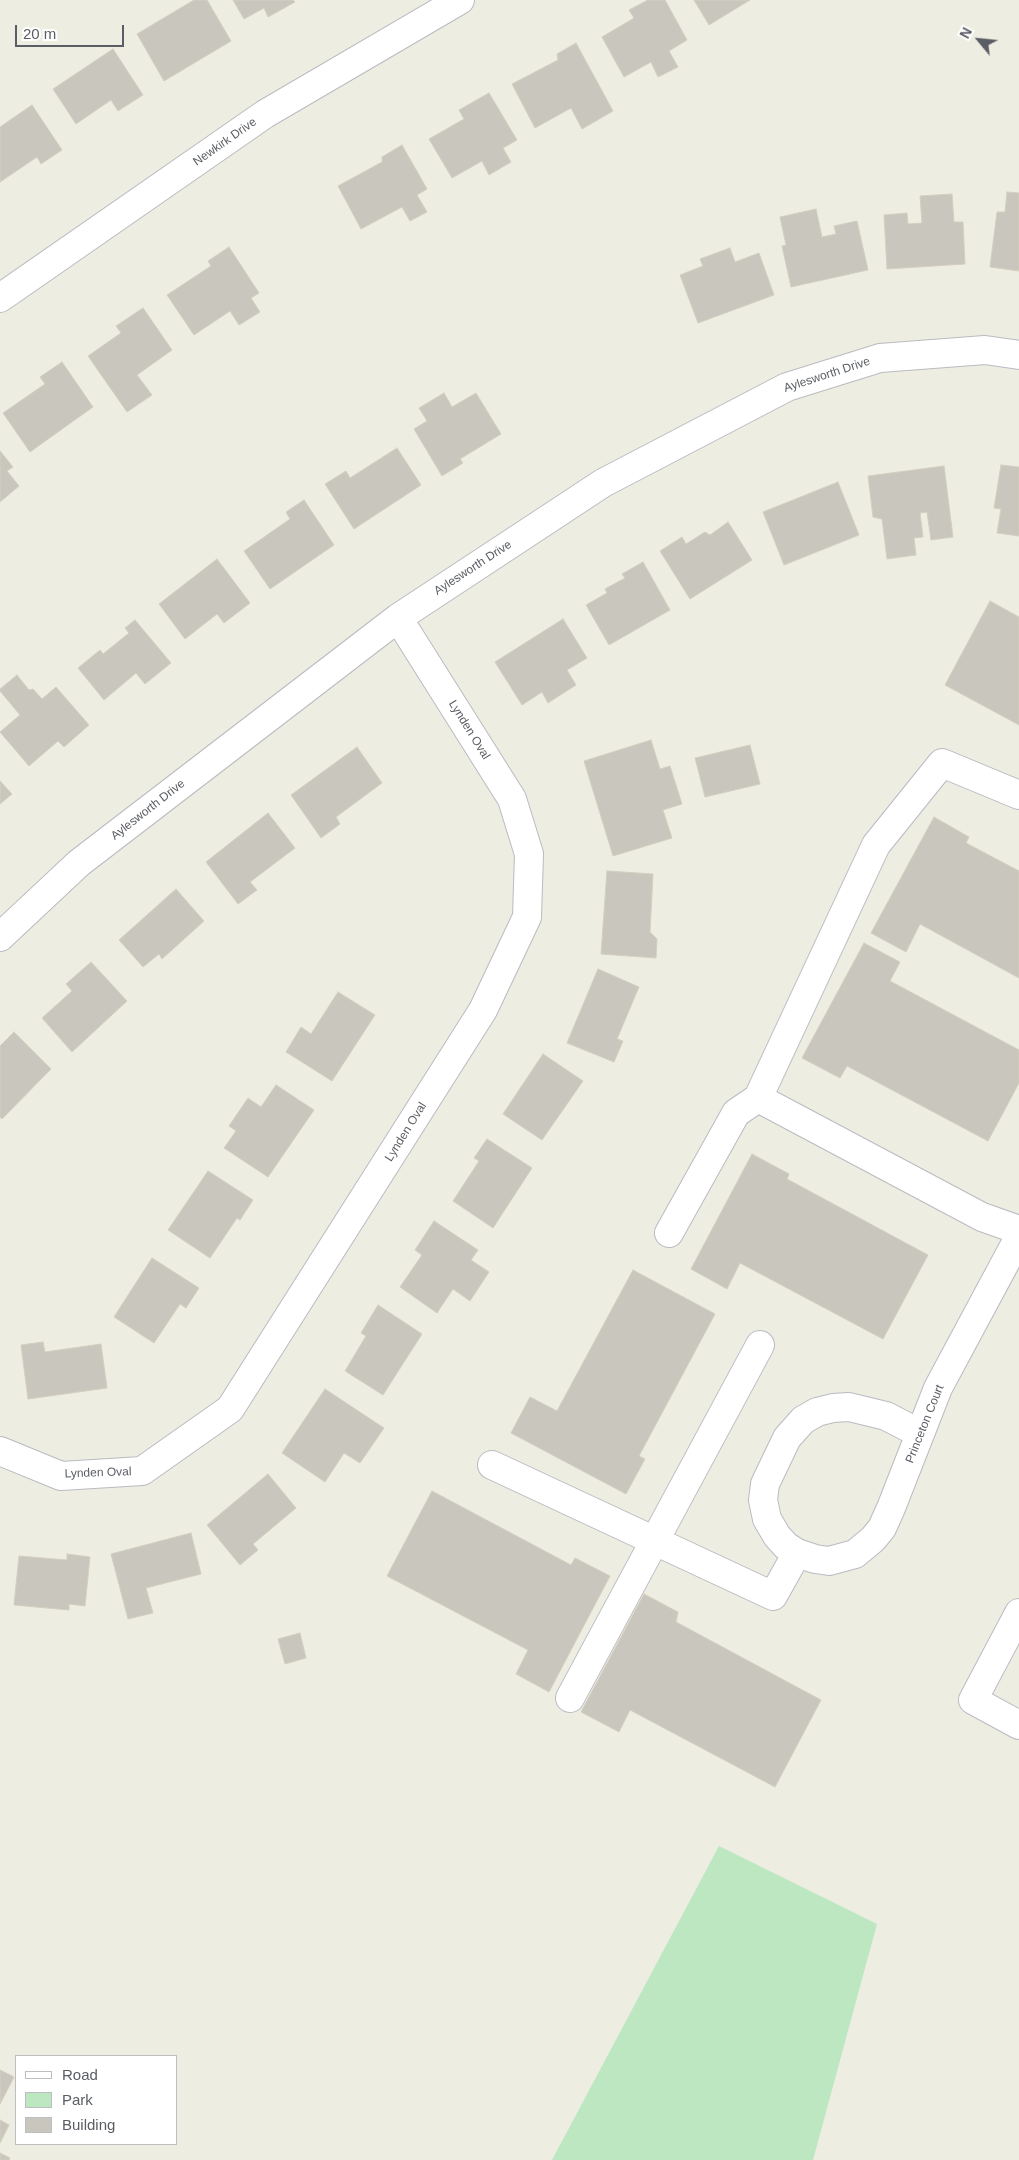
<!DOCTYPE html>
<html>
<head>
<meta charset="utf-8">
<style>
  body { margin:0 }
  #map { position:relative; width:1019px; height:2160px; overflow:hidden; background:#eeede1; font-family:Helvetica,sans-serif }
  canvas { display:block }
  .legend { position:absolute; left:15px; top:2055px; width:162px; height:90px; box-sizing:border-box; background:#fff; border:1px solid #bdbec1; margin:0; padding:6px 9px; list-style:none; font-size:15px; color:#5a5d63 }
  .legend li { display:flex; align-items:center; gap:10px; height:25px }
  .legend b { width:25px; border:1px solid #bdbec1 }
  .north { position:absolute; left:954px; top:15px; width:50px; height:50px; -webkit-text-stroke:4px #fff; paint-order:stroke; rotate:298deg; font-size:14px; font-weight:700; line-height:20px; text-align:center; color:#5a5d63 }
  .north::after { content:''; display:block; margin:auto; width:18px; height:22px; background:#5a5d63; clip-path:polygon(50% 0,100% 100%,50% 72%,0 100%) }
  .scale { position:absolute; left:15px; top:25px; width:109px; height:22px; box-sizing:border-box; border:2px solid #5a5d63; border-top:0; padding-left:6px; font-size:15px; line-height:18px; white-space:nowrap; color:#5a5d63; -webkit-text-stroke:4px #fff; paint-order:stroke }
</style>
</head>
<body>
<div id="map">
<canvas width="1019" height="2160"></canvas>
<ul class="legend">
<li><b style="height:6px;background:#fff"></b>Road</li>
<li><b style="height:14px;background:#bce7c1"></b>Park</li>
<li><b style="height:14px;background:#c9c6be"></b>Building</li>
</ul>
<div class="north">N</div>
<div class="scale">20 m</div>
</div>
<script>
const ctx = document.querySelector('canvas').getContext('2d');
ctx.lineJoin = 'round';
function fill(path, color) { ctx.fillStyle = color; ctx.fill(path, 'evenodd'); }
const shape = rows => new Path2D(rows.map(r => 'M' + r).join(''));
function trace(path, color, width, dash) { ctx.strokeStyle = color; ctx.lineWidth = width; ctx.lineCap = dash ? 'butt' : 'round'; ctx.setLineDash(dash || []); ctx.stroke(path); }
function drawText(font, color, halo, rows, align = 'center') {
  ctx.font = font + ' Helvetica,sans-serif'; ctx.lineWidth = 4; ctx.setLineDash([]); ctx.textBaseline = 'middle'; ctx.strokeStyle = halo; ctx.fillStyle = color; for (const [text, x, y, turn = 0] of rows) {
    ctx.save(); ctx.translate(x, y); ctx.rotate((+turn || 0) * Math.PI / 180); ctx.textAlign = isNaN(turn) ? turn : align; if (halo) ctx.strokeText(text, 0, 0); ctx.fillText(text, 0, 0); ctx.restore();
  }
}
fill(shape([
  [719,1846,877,1924,813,2160,552,2160]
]), '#bce7c1');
const building = shape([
  [194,0,207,0,231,41,164,81,137,34,194,0],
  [233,0,293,0,295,2,268,17,264,8,244,19,233,0],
  [648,0,665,0,687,40,669,51,678,67,658,77,651,62,624,77,602,37,634,18,629,10,648,0],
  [694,0,750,0,709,25,694,0],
  [576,43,613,111,582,129,571,108,535,128,512,84,558,60,557,54,576,43],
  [113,49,143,95,118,111,111,100,76,124,53,89,113,49],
  [489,93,517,140,503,148,511,162,489,175,482,161,452,178,429,139,464,119,459,110,489,93],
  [32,105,62,150,41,164,37,157,0,182,0,127,32,105],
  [402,145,427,189,417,195,427,212,410,221,402,207,361,229,338,186,382,162,382,157,402,145],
  [1007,192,1019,193,1019,271,990,267,997,212,1005,212,1007,192],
  [952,194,954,222,963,222,965,264,887,269,884,215,907,213,908,224,922,223,920,196,952,194],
  [816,209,822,237,836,234,834,226,857,221,868,270,791,287,782,246,786,245,780,217,816,209],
  [229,247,259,293,251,298,260,312,239,325,230,311,194,335,167,295,211,266,208,261,229,247],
  [730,248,735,262,759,253,774,295,698,323,680,275,703,266,700,259,730,248],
  [143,308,172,350,137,375,152,395,127,412,88,356,121,333,116,326,143,308],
  [62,362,93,407,30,452,3,413,45,384,40,377,62,362],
  [444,393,452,407,476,393,501,434,460,459,463,463,442,476,414,429,427,421,419,408,444,393],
  [397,448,421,485,354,529,325,484,346,471,350,478,397,448],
  [0,451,13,467,7,471,19,486,0,502,0,451],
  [1001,465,1019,467,1019,536,997,533,1001,509,994,508,1001,465],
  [944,466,953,537,931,540,927,512,920,513,923,537,914,538,916,555,887,559,882,519,873,517,868,476,944,466],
  [838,482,859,535,784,565,763,512,838,482],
  [304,500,334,545,270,589,244,551,290,519,286,512,304,500],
  [728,522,752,560,690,599,660,551,682,537,686,544,705,532,710,535,728,522],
  [217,559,250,603,224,623,217,614,185,639,159,604,217,559],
  [643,562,670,610,609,645,586,605,607,593,605,589,625,578,622,574,643,562],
  [990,601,1019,617,1019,725,945,685,990,601],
  [563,619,587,658,567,670,576,685,548,703,542,692,522,705,495,662,563,619],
  [135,620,171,663,145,684,136,673,104,700,78,668,100,650,103,654,129,633,125,628,135,620],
  [17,675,29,690,33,689,42,699,56,687,89,725,64,747,58,741,29,766,0,732,20,715,0,691,0,689,17,675],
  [651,740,660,769,670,766,682,804,663,810,672,838,613,856,584,761,651,740],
  [750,745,760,784,705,797,695,758,750,745],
  [357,747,382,783,336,817,340,824,321,838,291,795,357,747],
  [0,781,12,794,0,804,0,781],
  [268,813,295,848,250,882,257,890,238,904,206,862,268,813],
  [934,817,969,837,966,843,1019,871,1019,978,920,924,906,952,871,933,934,817],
  [607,871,653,874,650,932,657,939,656,958,601,954,607,871],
  [176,889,204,921,162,959,159,954,143,967,119,940,176,889],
  [864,943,900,962,890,981,1019,1050,1019,1083,988,1141,847,1066,840,1078,802,1058,864,943],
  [91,962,127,1001,72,1052,42,1018,72,991,66,984,91,962],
  [598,969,639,987,617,1039,623,1041,614,1062,567,1043,598,969],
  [338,992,375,1015,332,1081,286,1052,301,1027,311,1034,338,992],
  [14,1032,51,1069,2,1119,0,1117,0,1046,14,1032],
  [543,1054,583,1081,542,1140,503,1114,543,1054],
  [276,1085,314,1110,268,1177,224,1148,236,1131,229,1126,248,1098,261,1107,276,1085],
  [487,1139,532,1168,493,1228,453,1201,479,1161,474,1158,487,1139],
  [752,1154,789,1174,787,1179,928,1255,883,1339,740,1263,727,1289,691,1269,752,1154],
  [208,1171,253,1200,240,1220,237,1218,210,1258,168,1230,208,1171],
  [434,1221,478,1250,471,1260,489,1272,470,1301,453,1289,437,1313,400,1287,422,1255,415,1250,434,1221],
  [152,1258,199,1288,186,1308,180,1304,154,1343,114,1317,152,1258],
  [633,1270,715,1314,639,1456,645,1459,626,1494,511,1433,530,1397,557,1411,633,1270],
  [378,1305,422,1334,383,1395,345,1371,366,1336,361,1333,378,1305],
  [43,1342,45,1352,101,1344,107,1388,28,1399,21,1345,43,1342],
  [325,1389,384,1428,360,1463,344,1453,325,1482,282,1453,325,1389],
  [268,1474,296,1508,253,1544,258,1550,240,1565,207,1525,268,1474],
  [432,1491,571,1565,575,1558,610,1576,549,1692,516,1674,528,1650,387,1576,432,1491],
  [191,1533,201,1574,146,1588,153,1613,128,1619,111,1554,191,1533],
  [67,1554,90,1557,85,1606,69,1604,69,1610,14,1605,19,1556,67,1560,67,1554],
  [644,1594,678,1612,676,1622,821,1700,775,1787,630,1710,619,1732,581,1712,644,1594],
  [300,1633,306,1658,285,1664,278,1639,300,1633],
  [0,2070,14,2077,0,2104,0,2070],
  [0,2120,9,2125,0,2143,0,2120],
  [0,2153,10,2158,9,2160,0,2160,0,2153]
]);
fill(building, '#c9c6be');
trace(building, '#d3cfbf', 1);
const minor = shape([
  [0,298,265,114,460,0],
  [1019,795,942,763,876,845,758,1098,982,1217,1019,1230],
  [0,937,79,863,398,618,603,483,787,387,880,358,985,350,1019,355],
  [669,1233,736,1113,758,1098],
  [919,1433,886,1416,849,1407,833,1408,817,1412,803,1420,787,1438,765,1484,763,1500,767,1519,777,1536,786,1546,797,1553,815,1559,829,1561,855,1554,873,1539,882,1528,891,1508,938,1388,1019,1237],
  [0,1451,61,1476,142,1471,230,1409,483,1010,527,917,529,854,512,799,398,618],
  [492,1465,773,1596,797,1553],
  [1019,1613,973,1700,1019,1725],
  [570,1698,760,1345]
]);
trace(minor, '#b9bbc1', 30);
trace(minor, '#fff', 28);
drawText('12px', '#5a5d63', '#fff', [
  ["Newkirk Drive",225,142,-35],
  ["Aylesworth Drive",827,375,-18],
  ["Aylesworth Drive",473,568,-33],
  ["Lynden Oval",469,730,58],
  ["Aylesworth Drive",148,810,-38],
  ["Lynden Oval",406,1132,-58],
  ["Princeton Court",925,1424,-68],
  ["Lynden Oval",98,1473,-2]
]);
</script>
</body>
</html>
